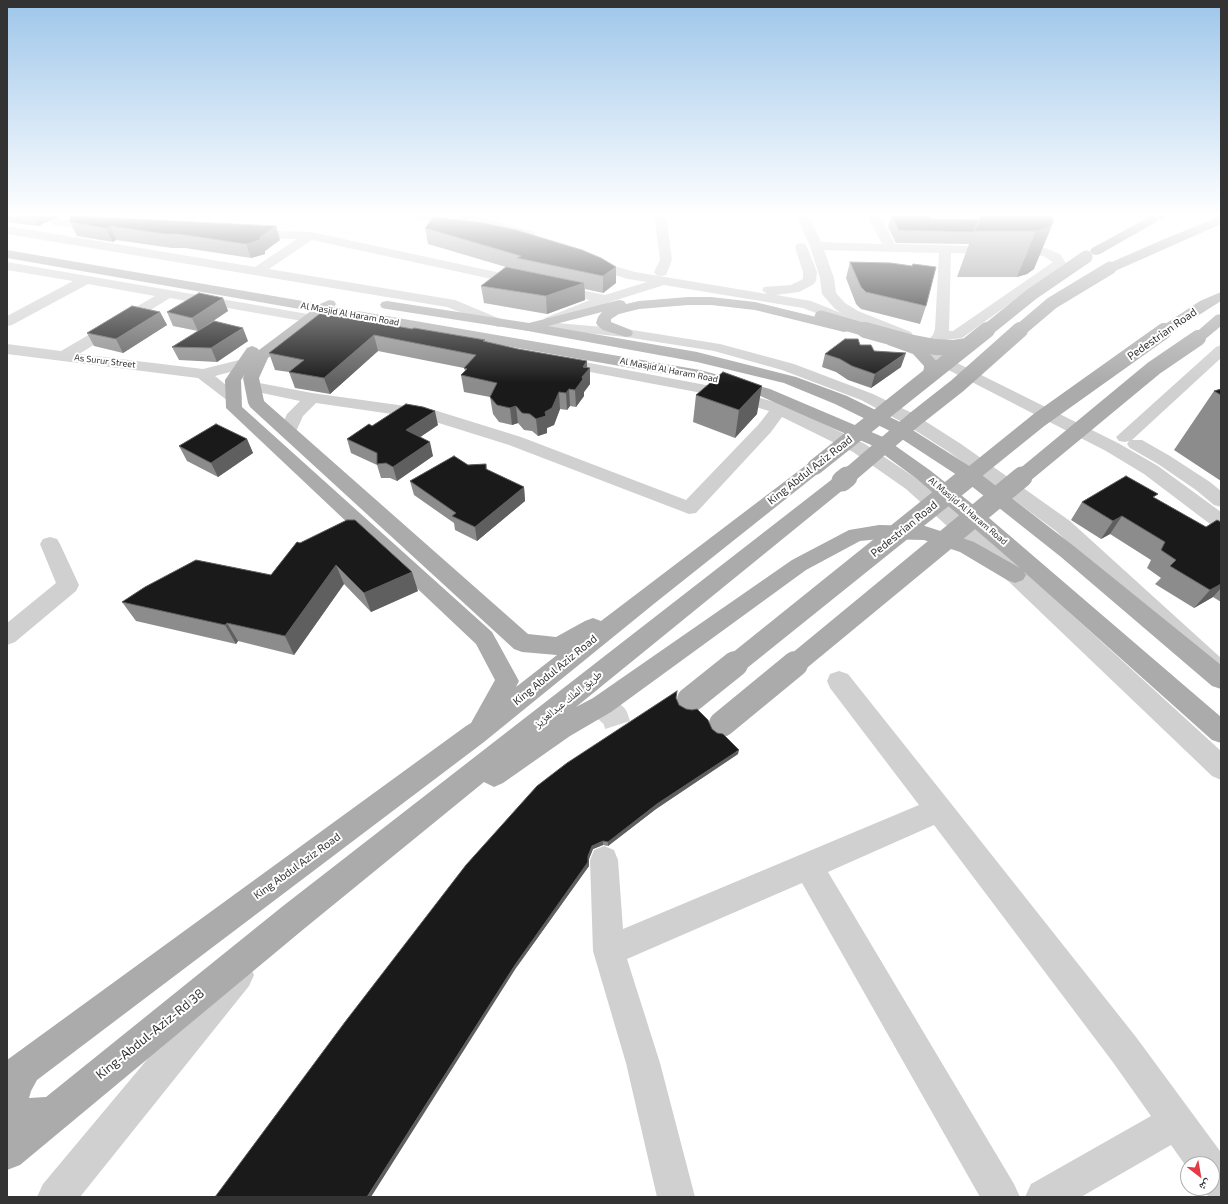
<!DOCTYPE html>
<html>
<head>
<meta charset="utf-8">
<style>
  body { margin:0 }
  #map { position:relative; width:1228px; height:1204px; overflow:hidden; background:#fff; font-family:"Exo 2","Noto Naskh Arabic",sans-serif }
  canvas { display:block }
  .frame { position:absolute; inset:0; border:8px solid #333; pointer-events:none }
  .north { position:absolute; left:1180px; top:1156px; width:40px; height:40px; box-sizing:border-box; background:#fff; border:1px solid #adadad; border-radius:50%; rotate:149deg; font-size:11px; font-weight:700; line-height:16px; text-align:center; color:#333 }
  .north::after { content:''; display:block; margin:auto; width:14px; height:18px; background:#e63946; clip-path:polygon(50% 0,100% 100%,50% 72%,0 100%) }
</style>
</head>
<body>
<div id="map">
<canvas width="1228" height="1204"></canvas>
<div class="frame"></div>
<div class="north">ش</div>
</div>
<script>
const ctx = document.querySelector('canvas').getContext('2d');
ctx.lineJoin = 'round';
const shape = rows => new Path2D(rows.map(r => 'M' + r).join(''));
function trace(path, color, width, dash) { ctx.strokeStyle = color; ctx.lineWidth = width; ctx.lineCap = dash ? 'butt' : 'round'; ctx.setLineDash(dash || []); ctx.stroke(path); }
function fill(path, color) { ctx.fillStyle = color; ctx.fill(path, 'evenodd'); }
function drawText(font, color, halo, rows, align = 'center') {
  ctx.font = font + ' "Exo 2","Noto Naskh Arabic",sans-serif'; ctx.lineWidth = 4; ctx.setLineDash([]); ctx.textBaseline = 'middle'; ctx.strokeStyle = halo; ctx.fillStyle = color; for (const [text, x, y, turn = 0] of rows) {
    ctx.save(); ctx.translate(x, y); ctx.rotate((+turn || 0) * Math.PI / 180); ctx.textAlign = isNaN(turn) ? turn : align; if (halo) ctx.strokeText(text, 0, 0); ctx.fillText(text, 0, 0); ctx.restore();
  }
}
trace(shape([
  [602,705,615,717,628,757]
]), '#d6d6d6', 26, [26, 14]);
fill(shape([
  [405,214,428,214,465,222,467,225,465,228,461,229,407,216,405,214],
  [444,214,466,214,534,232,536,235,534,238,530,239,446,216,444,214],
  [654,214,666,214,672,260,666,275,661,276,656,275,654,272,660,260,654,214],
  [796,214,808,214,821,242,882,244,867,214,879,214,895,244,1045,248,1060,254,1066,263,962,338,944,340,938,346,933,348,928,346,925,343,933,335,935,329,939,253,824,250,834,278,836,293,845,303,858,311,911,332,913,335,911,338,906,339,867,325,865,328,860,329,855,328,803,308,664,285,610,302,557,323,626,329,720,344,794,364,873,394,914,414,961,444,1070,521,1221,658,1221,683,1213,680,1056,531,949,452,902,422,861,400,782,370,714,351,626,337,575,332,528,331,523,330,521,327,523,324,528,323,544,323,543,321,545,318,590,300,551,292,549,289,551,286,556,285,605,295,647,282,628,279,581,265,580,262,581,259,586,258,635,272,767,294,762,290,764,287,791,285,803,279,803,272,795,247,797,244,801,243,805,244,807,247,817,272,816,281,814,284,799,292,776,295,811,301,841,313,835,309,822,294,820,278,810,246,796,214],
  [951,253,1043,256,1053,262,953,331,949,331,951,253],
  [56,219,99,221,103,222,105,225,103,228,99,229,52,225,50,223,52,221,56,219],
  [7,226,255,267,297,239,250,237,246,236,244,233,246,230,311,232,524,278,529,279,531,282,529,285,524,286,312,240,269,269,455,300,503,320,505,323,503,326,498,327,447,307,7,234,7,226],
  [7,262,331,318,336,319,338,322,336,325,331,326,170,298,79,354,203,369,243,359,249,361,251,364,249,367,215,376,242,398,240,401,234,403,228,401,198,378,7,354,7,344,61,351,155,296,88,284,12,325,7,326,7,316,73,281,7,270,7,262],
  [906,340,939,354,1118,443,1158,466,1221,512,1221,529,1214,527,1144,474,1106,451,929,360,901,348,898,345,901,342,906,340],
  [1221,345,1221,358,1132,440,1142,440,1170,456,1210,482,1221,491,1221,507,1214,505,1196,490,1158,464,1130,448,1127,444,1129,441,1125,442,1119,441,1116,437,1216,347,1221,345],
  [558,357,732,390,785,405,865,444,920,481,1023,570,1221,751,1221,780,1212,776,1007,580,906,489,853,452,782,417,771,432,696,513,689,514,509,445,426,419,316,403,303,416,294,436,288,437,282,436,279,432,287,414,300,401,248,390,246,387,248,384,254,382,312,393,434,410,521,437,686,500,759,424,769,411,723,397,553,365,550,362,553,359,558,357],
  [50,537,57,539,60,544,79,585,76,591,15,642,7,645,7,623,56,583,40,544,43,539,50,537],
  [839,671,848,674,949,801,1136,1037,1220,1151,1221,1197,1208,1196,1202,1188,1212,1188,1212,1164,1188,1164,1188,1169,1171,1145,1081,1197,1025,1197,1031,1184,1151,1116,1112,1061,934,825,828,872,1014,1184,1020,1197,980,1197,802,883,627,959,660,1063,695,1197,657,1197,626,1063,593,951,590,860,594,850,604,846,614,850,618,860,623,929,919,805,830,688,827,681,830,674,839,671],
  [238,959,249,964,254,975,249,986,80,1197,37,1197,43,1184,227,964,238,959]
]), '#d0d0d0');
fill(shape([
  [1221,216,1221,224,1115,271,1110,272,1105,271,1104,268,1105,265,1162,240,1221,216],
  [7,250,320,304,329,300,334,301,336,304,334,307,700,370,770,389,883,437,931,471,981,511,1221,717,1221,743,1212,740,1023,571,1026,575,1023,580,1015,583,1007,580,960,552,924,540,879,539,860,541,806,570,611,712,570,736,503,783,494,787,484,782,305,928,20,1165,7,1170,7,1060,466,726,471,723,495,680,476,644,226,408,225,380,247,348,252,346,257,348,259,350,311,311,7,258,7,250],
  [325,314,699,380,758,395,871,445,917,479,1020,568,974,542,925,526,879,525,849,530,792,560,593,698,576,707,849,485,851,481,849,477,842,475,835,477,283,906,46,1097,29,1098,31,1091,37,1080,484,742,655,603,821,471,824,467,821,463,815,461,809,463,601,621,593,618,585,621,556,637,528,634,264,401,259,378,268,358,325,314],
  [245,374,243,378,248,403,250,407,514,649,522,652,557,655,516,687,519,681,492,632,242,407,241,380,245,374],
  [1221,292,1221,301,1169,334,1164,335,1159,334,1157,331,1159,328,1200,301,1221,292],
  [688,297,711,297,755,302,849,325,851,328,849,331,844,332,755,310,711,305,688,305,639,309,619,314,611,319,611,322,631,330,633,333,631,336,626,337,603,330,598,326,596,323,598,317,602,312,548,326,697,352,796,377,847,396,900,422,974,469,1075,547,1221,665,1221,689,1212,686,1061,557,960,477,888,430,835,404,784,383,697,362,528,331,387,309,382,308,380,305,382,302,387,301,529,323,619,300,624,301,626,304,639,301,688,297],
  [1221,314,1221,326,1203,341,1198,342,1193,341,1191,338,1193,335,1216,315,1221,314],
  [893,338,923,348,931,355,940,365,939,375,937,378,931,380,925,378,923,375,924,366,913,354,888,345,886,342,888,339,893,338]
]), '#ababab');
fill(shape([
  [1155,214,1170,214,1100,254,1096,255,1092,254,1090,251,1092,248,1155,214]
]), '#9a9a9a');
trace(shape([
  [821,317,869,331],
  [986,331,1032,294,1086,257],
  [1019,331,1052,303,1110,268]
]), '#ababab', 13);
trace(shape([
  [865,330,909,342,935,347,954,348,967,346],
  [815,467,987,330],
  [846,478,915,419,957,386,1020,330],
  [967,478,1039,420,1164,331],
  [1021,478,1154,368,1198,338]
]), '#ababab', 16);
trace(shape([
  [842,481,847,477],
  [734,665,968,477],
  [794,665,1022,477]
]), '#ababab', 21);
trace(shape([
  [690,700,735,664],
  [722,724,795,664]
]), '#ababab', 26);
fill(shape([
  [7,214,65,214,38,226,7,222],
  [894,214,929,214,931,219,979,220,1050,214,1034,269,1027,274,1017,277,957,277,969,244,896,243,888,227,891,215,895,216],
  [70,222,280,240,265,251,265,254,251,258,185,248,172,248,116,240,113,242,77,236],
  [425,228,582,250,616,283,603,293,585,289,585,300,547,314,484,303,481,286,506,267,428,244],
  [850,262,926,306,920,324,861,309,856,304,846,278],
  [223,298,228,311,198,331,173,326,167,312],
  [160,312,167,325,123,353,94,346,87,333],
  [322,312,412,329,485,340,485,342,587,367,590,384,584,392,584,396,576,407,570,406,567,410,560,409,554,425,547,428,547,433,538,436,532,431,524,430,518,423,512,425,499,422,493,414,490,397,464,392,461,375,465,371,464,368,378,351,330,394,295,388,289,372,275,370,269,353],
  [248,341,217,362,179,360,172,347],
  [860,345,874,351,901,367,871,388,848,380,836,372,822,367,825,354],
  [1221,389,1221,481,1174,450,1214,391],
  [696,395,757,414,735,438,693,422],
  [438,425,420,437,433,456,397,481,390,478,381,478,377,465,351,453,347,439,372,426],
  [247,439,253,453,218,477,187,461,179,446],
  [486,464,487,470,524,487,525,501,477,541,455,530,454,523,414,495,410,481,468,465],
  [1155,498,1206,527,1221,522,1221,602,1213,597,1194,608,1155,584,1161,578,1147,568,1151,560,1110,534,1101,539,1071,520,1082,502],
  [297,542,418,591,371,612,344,584,294,655,238,641,236,644,136,621,122,602,271,575],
  [676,698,679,705,712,729,738,754,656,809,608,846,603,845,593,849,589,859,589,866,516,968]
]), '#8c8c8c');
fill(shape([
  [32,214,65,214,38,226],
  [1053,223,1034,269,1027,274,1017,277,1036,231],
  [110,226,116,240,113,242,106,228],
  [276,226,280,240,265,251,265,254,251,258,246,244,260,237],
  [616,267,616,283,603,293,603,276],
  [584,283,585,300,547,314,546,296],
  [223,298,228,311,198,331,192,318],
  [160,312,167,325,123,353,116,339],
  [243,328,248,341,217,362,211,348],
  [374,335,378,351,330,394,324,378],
  [906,353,901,367,871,388,875,374],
  [587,361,587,370,590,368,590,384,584,392,584,396,576,407,575,390,582,377,583,367],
  [762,386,757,414,735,438,739,410],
  [569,389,570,406,567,410,566,393],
  [559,392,560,409,554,425,547,428,547,433,538,436,536,419,545,412],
  [516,406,518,423,512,425,510,408],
  [435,411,438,425,410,444,406,430],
  [247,439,253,453,218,477,211,463],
  [430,442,433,456,397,481,393,467],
  [524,487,525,501,477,541,475,527],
  [1122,516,1110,534,1101,539,1113,521],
  [336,565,344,584,294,655,285,636],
  [412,572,418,591,371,612,364,593],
  [1221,584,1221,588,1213,597,1194,608,1210,590],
  [227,623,238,641,236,644,225,625],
  [739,750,738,754,656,809,608,846,608,842,657,804],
  [603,841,603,845,593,849,589,859,589,866,516,968,371,1197,367,1197,515,965,588,856,592,846]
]), '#5f5f5f');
const building = shape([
  [904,214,929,214,931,219,979,220,973,232,899,230,891,215,905,216,904,214],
  [982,214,1050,214,1053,218,1053,223,1046,228,1036,231,974,231,982,214],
  [71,216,276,226,260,237,260,240,246,244,179,234,166,234,110,226,106,228,70,222,71,216],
  [434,217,483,223,516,230,582,250,601,258,616,267,603,276,517,258,521,256,425,228,434,217],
  [850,262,891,263,912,266,913,264,936,267,926,306,866,292,861,287,850,262],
  [506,267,584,283,546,296,481,286,506,267],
  [199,293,223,298,192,318,167,312,199,293],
  [132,306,160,312,116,339,87,333,132,306],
  [322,312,412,329,414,328,485,340,483,341,518,349,587,361,583,367,590,368,582,377,583,379,575,390,569,389,566,393,559,392,552,408,545,412,546,416,536,419,530,414,522,413,516,406,510,408,497,405,490,397,497,383,461,375,467,369,464,368,476,355,374,335,324,378,289,372,304,360,269,353,322,312],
  [214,321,243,328,211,348,172,347,214,321],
  [845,339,858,339,860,345,871,345,874,351,906,353,875,374,852,366,840,359,825,354,845,339],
  [723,372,762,386,739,410,696,395,723,372],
  [1221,389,1221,395,1214,391,1221,389],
  [406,404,423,407,435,411,406,430,430,442,393,467,386,463,377,464,377,453,347,439,369,424,372,426,406,404],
  [216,424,247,439,211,463,179,446,216,424],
  [454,456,468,465,486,464,486,469,524,487,475,527,452,516,456,513,410,481,454,456],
  [1126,476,1158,494,1153,497,1206,527,1217,520,1221,522,1221,584,1210,590,1170,566,1176,560,1161,550,1165,542,1122,516,1113,521,1082,502,1126,476],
  [347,520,355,520,412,572,364,593,336,565,285,636,227,623,225,625,122,602,145,587,196,560,271,575,297,542,300,543,347,520],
  [677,691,676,698,679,705,686,709,692,710,697,709,708,720,712,729,717,733,723,734,739,750,657,804,608,842,603,841,592,846,588,856,588,862,515,965,367,1197,215,1197,345,1022,466,865,537,786,567,763,677,691]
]);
fill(building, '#1a1a1a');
trace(building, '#5f5f5f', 1);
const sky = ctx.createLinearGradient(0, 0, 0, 383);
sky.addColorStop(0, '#9ec6ea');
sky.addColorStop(0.56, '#fff');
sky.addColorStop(1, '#ffffff00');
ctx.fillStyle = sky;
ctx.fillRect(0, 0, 1228, 383);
drawText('9px', '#333', '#fff', [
  ["Al Masjid Al Haram Road",350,314,10],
  ["As Surur Street",105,361,7],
  ["Al Masjid Al Haram Road",669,370,11],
  ["Al Masjid Al Haram Road",968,511,40]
]);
drawText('11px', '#333', '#fff', [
  ["Pedestrian Road",1162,334,-35],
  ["King Abdul Aziz Road",810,470,-38],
  ["Pedestrian Road",904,529,-39],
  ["King Abdul Aziz Road",555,670,-39],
  ["طريق الملك عبدالعزيز",568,699,-39],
  ["King Abdul Aziz Road",297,866,-36]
]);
drawText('13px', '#333', '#fff', [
  ["King-Abdul-Aziz-Rd 38",150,1034,-39]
]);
</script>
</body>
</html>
